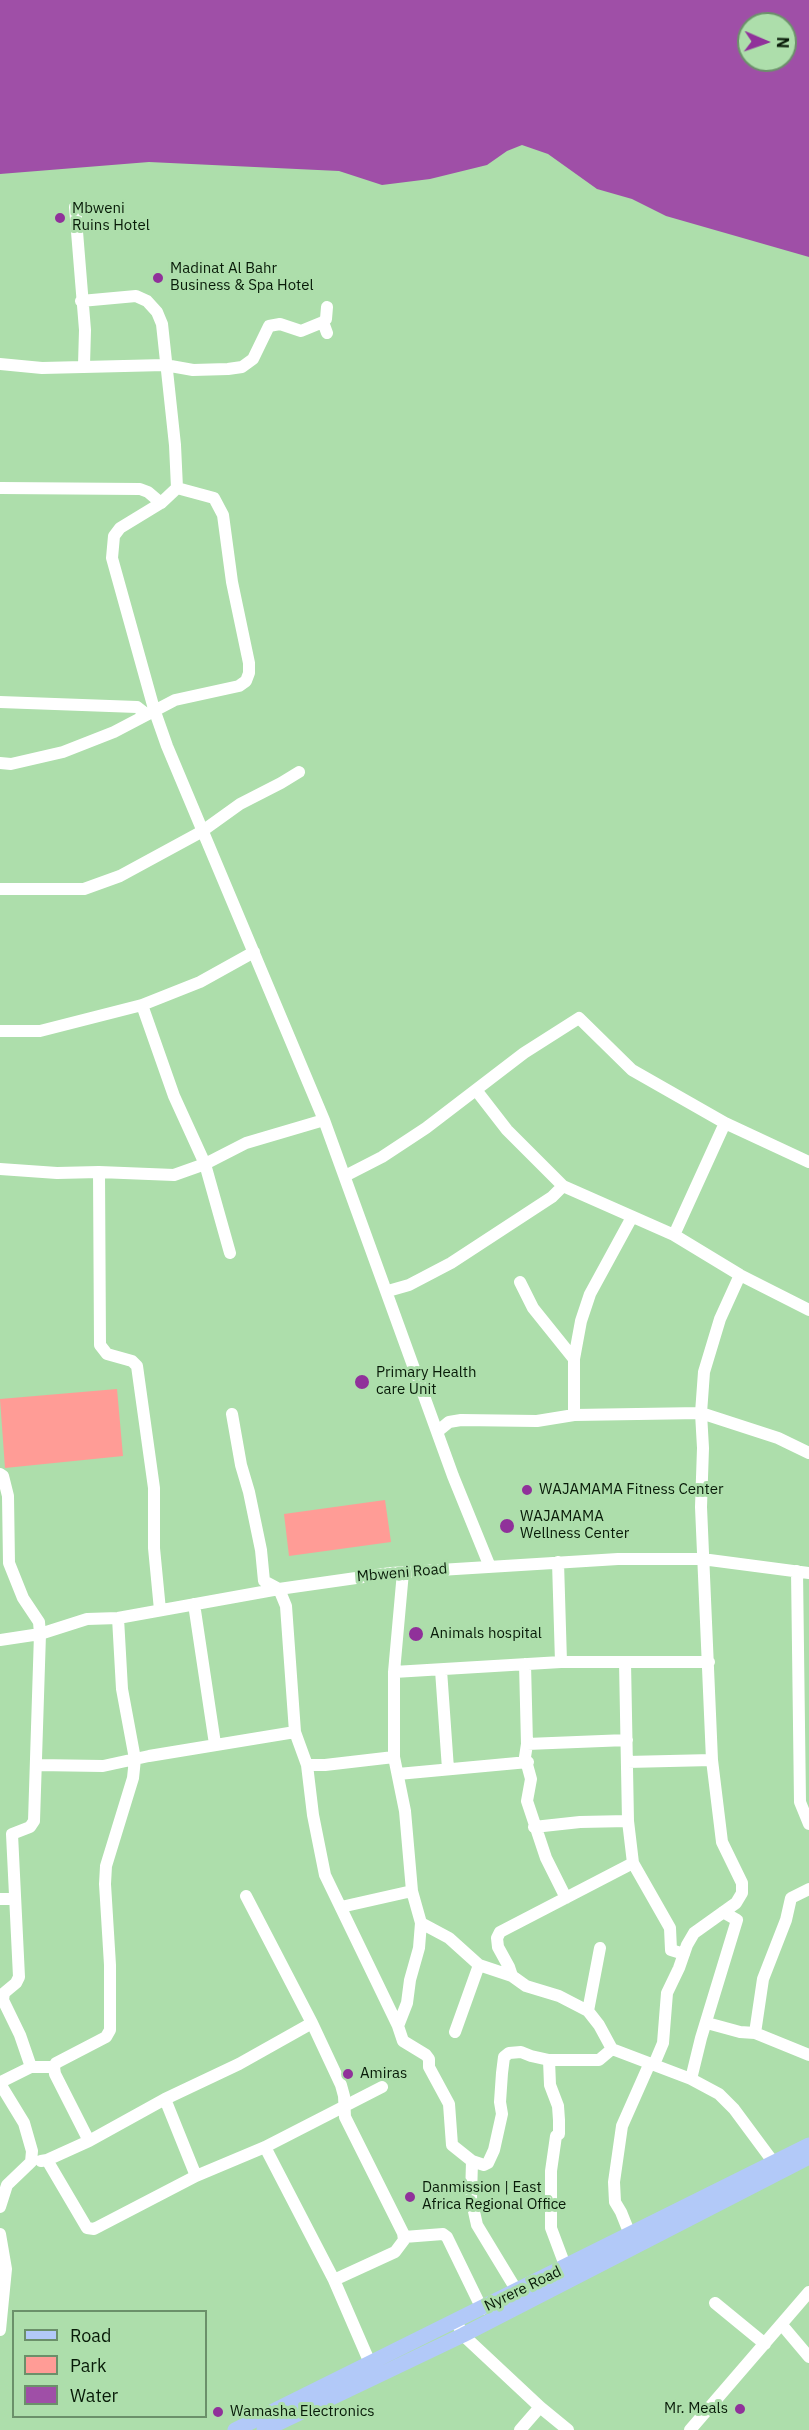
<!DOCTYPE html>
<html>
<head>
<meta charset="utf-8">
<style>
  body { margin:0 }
  #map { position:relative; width:809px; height:2430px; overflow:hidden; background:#addeab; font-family:"IBM Plex Sans",sans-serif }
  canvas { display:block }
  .legend { position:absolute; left:12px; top:2310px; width:195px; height:108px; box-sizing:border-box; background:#addeab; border:2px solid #6b906a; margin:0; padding:8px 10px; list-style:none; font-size:18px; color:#081b08 }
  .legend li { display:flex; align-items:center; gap:12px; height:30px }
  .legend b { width:30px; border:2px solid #6b906a }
  .north { position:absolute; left:737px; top:12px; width:60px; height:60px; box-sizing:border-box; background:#addeab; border:2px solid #6b906a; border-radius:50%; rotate:92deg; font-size:16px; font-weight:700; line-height:24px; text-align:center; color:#081b08 }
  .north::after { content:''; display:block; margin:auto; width:21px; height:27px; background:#90319a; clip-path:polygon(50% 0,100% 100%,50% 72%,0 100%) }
</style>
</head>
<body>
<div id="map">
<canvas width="809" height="2430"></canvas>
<ul class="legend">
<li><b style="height:8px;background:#b2c9f8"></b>Road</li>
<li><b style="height:16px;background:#ff9c96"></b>Park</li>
<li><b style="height:16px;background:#9f4fa7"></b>Water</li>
</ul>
<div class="north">N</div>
</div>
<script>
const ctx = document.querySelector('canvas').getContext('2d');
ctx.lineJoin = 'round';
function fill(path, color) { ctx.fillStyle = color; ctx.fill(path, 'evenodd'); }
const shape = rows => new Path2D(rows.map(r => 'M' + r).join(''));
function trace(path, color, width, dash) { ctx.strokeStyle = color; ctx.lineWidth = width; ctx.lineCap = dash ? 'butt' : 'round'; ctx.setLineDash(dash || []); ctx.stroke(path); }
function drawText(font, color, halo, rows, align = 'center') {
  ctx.font = font + ' "IBM Plex Sans",sans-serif'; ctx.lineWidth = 6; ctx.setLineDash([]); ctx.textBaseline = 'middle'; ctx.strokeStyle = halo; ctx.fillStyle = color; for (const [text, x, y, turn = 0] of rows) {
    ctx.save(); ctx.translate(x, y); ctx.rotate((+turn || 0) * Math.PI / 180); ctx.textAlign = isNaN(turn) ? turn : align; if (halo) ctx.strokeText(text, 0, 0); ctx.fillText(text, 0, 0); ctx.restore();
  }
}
fill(shape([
  [117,1389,123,1456,5,1468,0,1399],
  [385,1500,391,1542,289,1556,284,1514]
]), '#ff9c96');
fill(shape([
  [0,0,809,0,809,257,666,216,632,199,597,189,548,154,522,145,507,151,487,165,430,179,382,185,339,171,149,162,0,174],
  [749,24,785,24,785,60,749,60]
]), '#9f4fa7');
trace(shape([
  [75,207,85,330,84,365],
  [81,301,136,296,147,301,157,312,162,324,175,445,177,488,161,503,120,528,114,536,112,558,154,709,167,746,324,1120,453,1476,490,1567],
  [327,307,326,319,323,322,327,333],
  [0,364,42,368,165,365,193,370,228,369,242,367,253,359,269,326,280,324,301,331,323,322],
  [0,488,140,489,148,492,161,503],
  [0,702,137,707,146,714],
  [0,763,11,764,63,752,114,732,175,700,239,686,246,681,249,673,249,663,232,582,223,515,214,498,177,488],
  [0,889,84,889,120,876,201,832,240,804,281,783,299,772],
  [142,1005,174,1096,205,1164,230,1253],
  [0,1031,40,1031,142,1005,200,982,254,952],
  [476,1090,507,1130,563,1186,674,1235,740,1275,809,1310],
  [0,1169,57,1173,99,1172],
  [345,1176,382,1157,426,1128,524,1053,579,1018,632,1070,725,1123,809,1162],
  [674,1235,725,1123],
  [520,1282,533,1308,574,1359],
  [388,1291,409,1285,451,1263,552,1197,563,1186],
  [232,1414,241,1465,249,1492,261,1550,264,1581,279,1589,286,1606,295,1732,307,1765,313,1815,325,1875,398,2026,403,2041,426,2055,429,2059,429,2067,449,2104,452,2145,472,2161,484,2165,488,2163,494,2150,502,2114,500,2102,502,2073,504,2057,509,2053,521,2052,531,2056,549,2060,599,2060,612,2049],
  [574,1415,574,1359,581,1321,590,1294,632,1217],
  [438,1431,449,1422,461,1420,537,1421,574,1415,701,1413,778,1438,809,1453],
  [0,1474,3,1476,8,1496,9,1563,23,1598,39,1622,40,1634,34,1821,30,1827,12,1834,19,1977,16,1983,4,1993,3,2000,20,2035,31,2067,1,2082,2,2087,24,2123,32,2151,31,2162,7,2185,0,2207],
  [558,1562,561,1662],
  [797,1571,800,1802,809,1824],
  [403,1572,394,1672,394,1757,405,1811,412,1891,421,1923,449,1938,479,1965,512,1976,526,1986,559,1996,588,2011,599,2025,612,2049,691,2079,719,2094,734,2109,774,2163],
  [194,1604,215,1744],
  [160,1610,154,1548,154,1488,137,1366,132,1361,107,1354,100,1345,99,1172,174,1175,205,1164,246,1143,324,1120],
  [0,1640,40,1634,87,1619,118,1618,279,1589,391,1573,618,1559,702,1559,809,1573],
  [625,1662,628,1821,633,1863,670,1928,671,1950,684,1954],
  [525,1664,527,1744,525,1757,531,1779,527,1801,546,1858,566,1898],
  [441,1670,448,1769],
  [394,1672,561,1662,709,1662],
  [527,1744,627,1740],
  [627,1762,712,1760],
  [37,1765,103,1766,149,1756,295,1732],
  [307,1765,325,1765,394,1757],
  [398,1774,528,1762],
  [534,1827,580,1822,628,1821],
  [809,1889,791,1898,786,1920,763,1979,755,2033,809,2055],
  [246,1896,312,2023,341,2085,344,2096,345,2117,403,2233,404,2240,395,2252,334,2280],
  [0,1899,15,1899],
  [341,1907,412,1891],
  [512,1976,509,1967,498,1947,497,1938,500,1932,633,1863],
  [588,2011,600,1948],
  [707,2023,740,2032,755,2033],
  [398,2026,407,2003,410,1980,419,1948,421,1923],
  [455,2032,479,1965],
  [549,2060,550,2085,558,2106,559,2120,559,2134,556,2136,551,2171,551,2228,566,2268],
  [31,2067,54,2067],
  [691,2079,701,2038,737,1920,723,1912],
  [165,2099,196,2176],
  [89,2141,55,2074,54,2067,56,2063,106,2037,110,2030,110,1965,105,1884,106,1866,133,1778,135,1759,122,1689,118,1618],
  [265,2147,334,2280,373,2370],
  [47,2160,87,2228,94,2229,196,2176,265,2147,382,2087],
  [41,2161,47,2160,89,2141,165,2099,239,2064,312,2023],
  [472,2161,471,2198,477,2225,517,2291],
  [0,2234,6,2269,0,2330],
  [404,2237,443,2234,447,2237,482,2309],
  [633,2242,621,2212,615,2202,614,2182,622,2126,649,2065,655,2062,663,2043,667,1993,679,1968,687,1945,694,1933,736,1903,742,1893,742,1883,722,1842,712,1760,701,1507,703,1448,701,1413,704,1372,720,1319,740,1275],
  [715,2303,765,2344],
  [456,2321,463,2335,540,2407,568,2430],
  [782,2325,809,2357],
  [520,2430,540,2407],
  [690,2430,809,2292]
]), '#fff', 12);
trace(shape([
  [235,2430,809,2145],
  [264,2430,463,2335,809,2157]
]), '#b2c9f8', 15);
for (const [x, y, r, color] of [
  [60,218,6,"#90319a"],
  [158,278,6,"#90319a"],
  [362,1382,8,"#90319a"],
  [527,1490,6,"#90319a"],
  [507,1526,8,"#90319a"],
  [416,1634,8,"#90319a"],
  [348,2074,6,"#90319a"],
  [410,2197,6,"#90319a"],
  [740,2409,6,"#90319a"],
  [218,2412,6,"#90319a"]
]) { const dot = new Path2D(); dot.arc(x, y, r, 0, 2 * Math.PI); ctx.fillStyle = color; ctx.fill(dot); trace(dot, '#addeab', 2); }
drawText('15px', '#081b08', '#addeab', [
  ["Mbweni",72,209],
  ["Ruins Hotel",72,226],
  ["Madinat Al Bahr",170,269],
  ["Business & Spa Hotel",170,286],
  ["Primary Health",376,1373],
  ["care Unit",376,1390],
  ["WAJAMAMA Fitness Center",539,1490],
  ["WAJAMAMA",520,1517],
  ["Wellness Center",520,1534],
  ["Animals hospital",430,1634],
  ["Amiras",360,2074],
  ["Danmission | East",422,2188],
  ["Africa Regional Office",422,2205],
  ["Mr. Meals",728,2409,"right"],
  ["Wamasha Electronics",230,2412]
], 'left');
drawText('15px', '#081b08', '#addeab', [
  ["Mbweni Road",402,1573,-5],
  ["Nyrere Road",523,2289,-26]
]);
</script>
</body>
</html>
